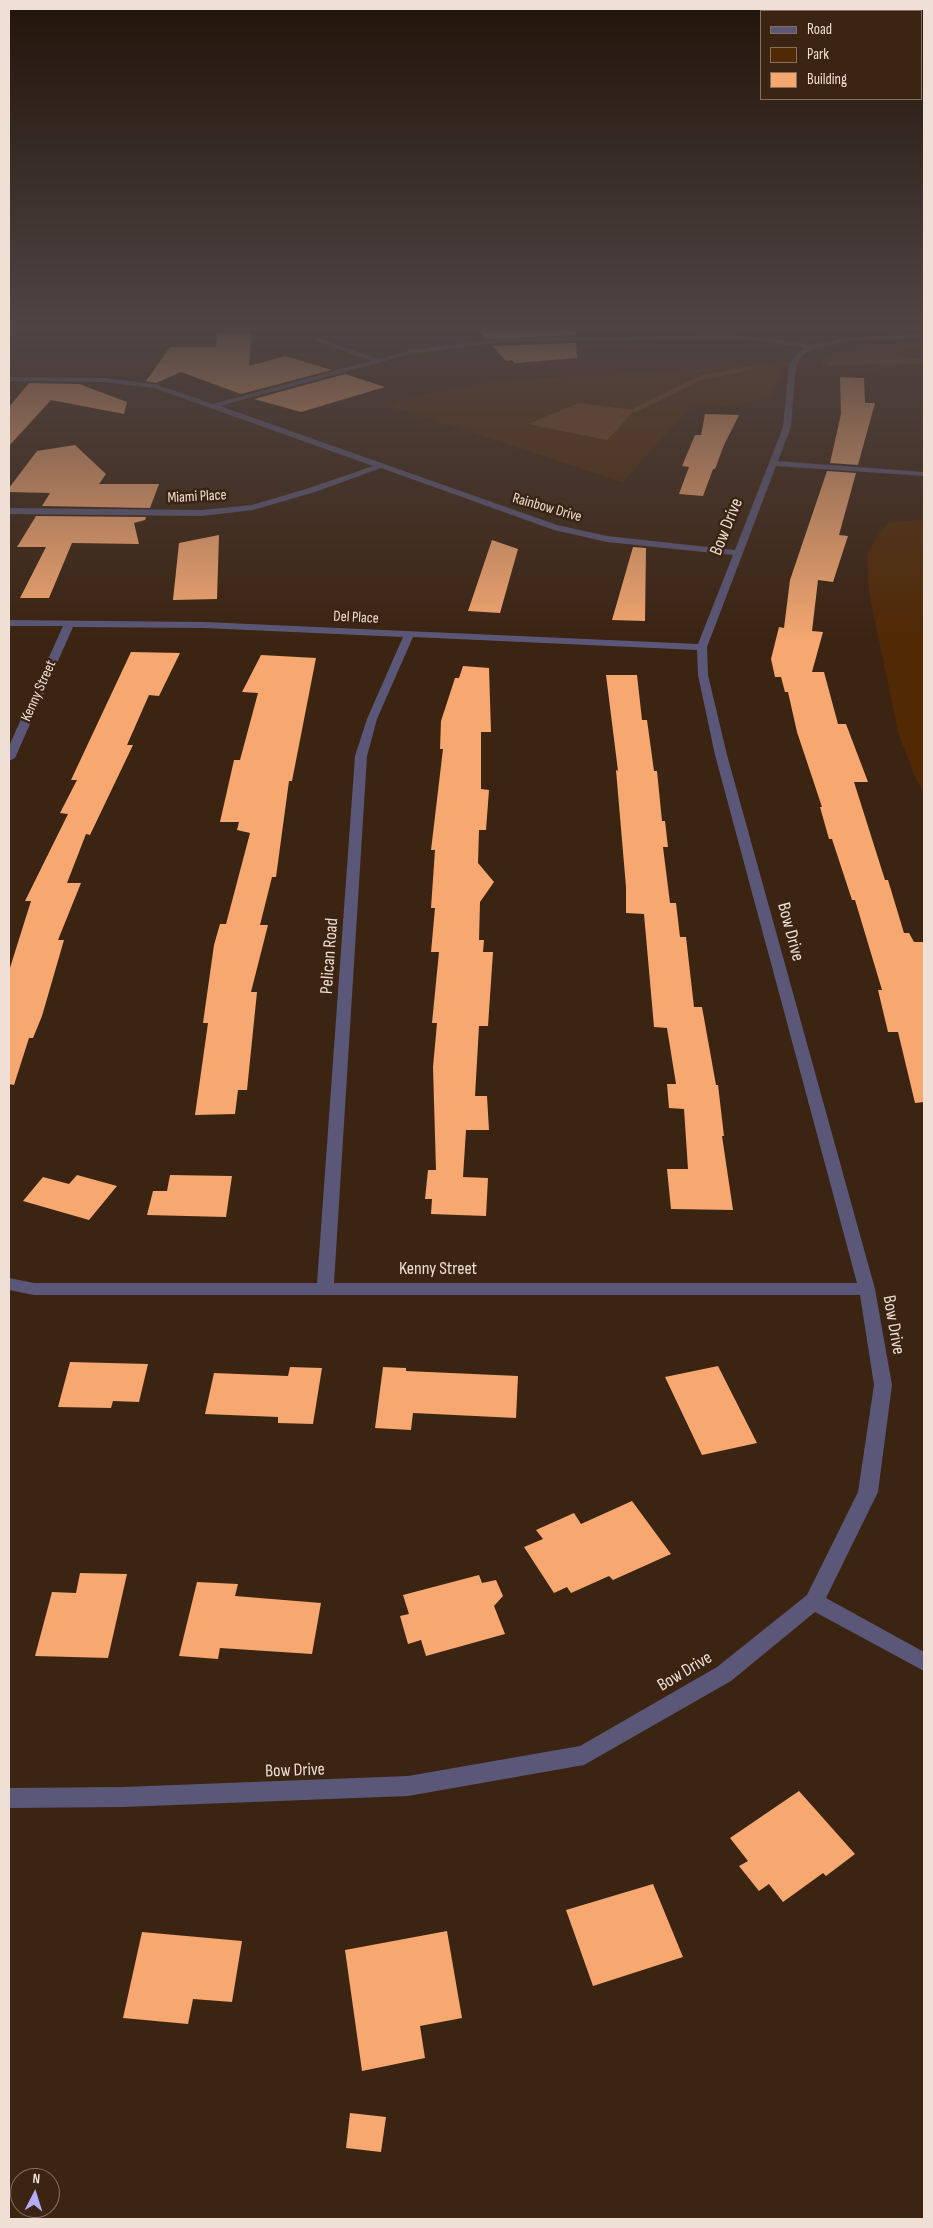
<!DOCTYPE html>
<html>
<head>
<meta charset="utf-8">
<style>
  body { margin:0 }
  #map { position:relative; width:933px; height:2228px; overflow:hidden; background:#3c2412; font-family:"Sofia Sans Condensed",sans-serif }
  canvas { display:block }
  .frame { position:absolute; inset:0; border:10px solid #efdfd4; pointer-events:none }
  .legend { position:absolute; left:760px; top:10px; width:162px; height:90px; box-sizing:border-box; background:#3c2412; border:1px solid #846f60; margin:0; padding:6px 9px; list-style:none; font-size:15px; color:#efdfd4 }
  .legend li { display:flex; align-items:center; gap:10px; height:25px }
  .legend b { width:25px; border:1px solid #846f60 }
  .north { position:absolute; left:10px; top:2168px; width:50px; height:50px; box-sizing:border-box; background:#3c2412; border:1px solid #846f60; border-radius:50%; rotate:5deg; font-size:14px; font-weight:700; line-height:20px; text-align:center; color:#efdfd4 }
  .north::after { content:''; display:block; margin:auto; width:18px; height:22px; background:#b5acf8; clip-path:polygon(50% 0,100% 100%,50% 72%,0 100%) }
</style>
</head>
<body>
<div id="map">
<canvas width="933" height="2228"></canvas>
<div class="frame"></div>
<ul class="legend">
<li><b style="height:6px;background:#5a5778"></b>Road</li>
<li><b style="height:14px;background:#512904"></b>Park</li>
<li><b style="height:14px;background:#f6a870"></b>Building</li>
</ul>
<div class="north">N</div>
</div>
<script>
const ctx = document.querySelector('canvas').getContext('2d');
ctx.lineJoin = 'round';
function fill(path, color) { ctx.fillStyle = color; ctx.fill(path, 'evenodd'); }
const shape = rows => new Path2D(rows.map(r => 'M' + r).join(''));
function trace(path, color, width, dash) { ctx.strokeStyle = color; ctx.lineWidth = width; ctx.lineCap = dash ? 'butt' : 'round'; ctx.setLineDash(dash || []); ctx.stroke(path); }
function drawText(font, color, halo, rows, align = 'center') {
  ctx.font = font + ' "Sofia Sans Condensed",sans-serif'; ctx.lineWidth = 5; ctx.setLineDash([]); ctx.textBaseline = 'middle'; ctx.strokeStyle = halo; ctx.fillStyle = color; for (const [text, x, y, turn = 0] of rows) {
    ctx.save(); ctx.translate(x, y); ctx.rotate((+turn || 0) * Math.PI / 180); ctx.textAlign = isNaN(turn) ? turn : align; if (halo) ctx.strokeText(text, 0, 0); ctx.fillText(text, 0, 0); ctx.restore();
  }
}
fill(shape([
  [924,341,924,364,869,369,822,366,822,359,834,353],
  [771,364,784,371,769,398,730,406,691,407,623,482,389,406,419,395,500,381],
  [579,403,634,410,635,411,529,425],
  [924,519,924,793,915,777,898,732,869,592,867,554,877,537,888,523]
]), '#512904');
fill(shape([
  [579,403,635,410,607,440,528,424]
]), '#794317');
trace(shape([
  [829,363,924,361],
  [635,410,700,378,751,368]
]), '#794317', 4.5);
fill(shape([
  [478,330,576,330,576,335,486,339],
  [217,333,251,333,249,366,285,356,332,370,241,394,181,372,156,383,146,381,170,347,216,347],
  [576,343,577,358,515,363,512,360,506,361,492,346],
  [345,374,385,387,301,412,254,399],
  [840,377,864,378,865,403,875,403,858,465,830,463,841,414],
  [29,383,79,384,127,402,124,414,51,400,9,446,9,407],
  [705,414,739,415,724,445,715,469,713,469,703,496,679,494,689,467,682,466,695,435,701,435],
  [75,445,106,474,99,484,159,484,150,508,42,506,50,493,9,492,9,488,37,451],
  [827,471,856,473,839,535,848,536,833,582,818,580,812,631,823,632,812,672,824,672,838,724,846,724,868,782,854,782,885,880,888,880,904,933,909,933,914,942,924,942,924,1102,915,1103,898,1032,888,1032,878,990,882,990,855,900,852,900,832,839,829,839,820,807,822,807,797,732,788,692,785,692,781,677,775,677,771,659,779,627,784,628,790,580],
  [36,516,146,517,145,520,134,523,139,544,72,543,49,598,20,598,46,547,17,547],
  [219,535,217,599,173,600,179,543],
  [492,540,518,549,500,613,468,611],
  [633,547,646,548,645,621,612,620],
  [131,652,180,653,159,696,149,695,127,745,133,745,90,835,86,834,67,883,81,883,58,940,64,940,42,1016,33,1038,29,1038,14,1085,9,1084,9,971,31,901,25,901,68,814,60,813,77,780,71,780],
  [261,655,316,658,292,781,289,781,276,877,272,877,260,925,268,925,251,992,257,992,247,1090,238,1090,235,1114,195,1115,208,1023,203,1023,214,945,220,924,226,924,250,833,237,830,239,822,220,822,234,760,240,760,258,693,242,692],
  [463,666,489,668,491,732,481,732,481,789,489,790,486,830,479,830,478,863,494,882,480,902,479,940,484,940,483,952,493,952,488,1026,479,1026,475,1096,487,1096,489,1130,466,1130,463,1177,488,1178,486,1216,431,1214,432,1199,425,1199,428,1170,436,1170,433,1067,437,1023,432,1023,439,952,431,952,435,908,431,908,435,850,431,850,443,749,440,749,441,721,455,678,459,678],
  [606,675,637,675,642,720,647,720,654,771,657,771,662,821,665,821,668,847,663,847,670,903,676,903,680,937,686,937,694,1007,702,1007,716,1085,718,1085,724,1136,722,1136,733,1210,671,1209,667,1169,688,1169,684,1109,669,1108,667,1084,676,1084,667,1028,654,1027,644,914,626,913,626,887,616,770,618,771],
  [77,1175,117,1186,89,1220,23,1201,43,1177,69,1184],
  [170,1175,232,1176,226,1217,147,1215,153,1191,167,1191],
  [70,1362,148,1364,139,1402,113,1401,111,1408,58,1407],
  [718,1366,757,1443,702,1455,665,1377],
  [290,1367,322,1368,313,1424,278,1423,278,1417,205,1414,214,1373,288,1376],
  [383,1367,406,1368,406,1371,518,1376,516,1418,413,1413,411,1430,375,1428],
  [632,1501,671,1554,613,1580,609,1576,571,1593,567,1587,554,1593,524,1547,543,1539,536,1530,574,1513,581,1524],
  [80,1573,127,1574,108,1658,35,1656,52,1592,76,1593],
  [479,1575,482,1583,496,1580,503,1596,494,1606,505,1634,426,1656,421,1640,408,1644,400,1616,409,1614,403,1595],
  [197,1582,238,1584,235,1596,321,1603,312,1654,220,1648,218,1659,179,1656],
  [799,1791,855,1854,826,1876,823,1873,783,1902,769,1884,759,1891,739,1866,748,1861,730,1838],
  [653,1884,683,1957,593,1986,566,1910],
  [447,1931,462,2018,420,2026,425,2058,362,2071,345,1950],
  [142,1932,242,1941,232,2002,193,1999,188,2024,123,2018],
  [350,2113,386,2117,381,2152,346,2148]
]), '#f6a870');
fill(shape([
  [924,334,924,338,849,341,813,349,802,356,797,364,795,375,791,427,778,461,924,472,924,476,776,466,707,647,708,675,727,755,875,1289,892,1385,878,1492,826,1598,924,1652,924,1671,815,1612,731,1681,584,1765,408,1796,123,1807,9,1808,9,1788,123,1787,408,1776,580,1746,717,1667,807,1595,858,1492,874,1385,860,1295,34,1295,9,1290,9,1278,34,1283,317,1283,355,756,367,719,403,637,204,628,73,627,15,758,9,761,9,746,63,626,9,626,9,620,204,622,698,644,733,555,607,542,554,530,381,468,315,492,253,510,202,516,9,514,9,508,202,510,252,505,309,488,373,466,154,388,104,382,9,381,9,377,104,378,155,384,213,404,371,361,313,340,315,337,379,359,411,350,505,338,730,335,770,338,811,345,849,337,924,334],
  [730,339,770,342,805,348,797,354,789,364,783,427,735,550,607,536,557,525,220,406,411,354,505,342,730,339],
  [413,637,697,650,698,675,715,755,857,1283,334,1283,367,756,377,719,413,637]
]), '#5a5778');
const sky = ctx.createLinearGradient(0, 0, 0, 642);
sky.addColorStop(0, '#21140a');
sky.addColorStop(0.51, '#504544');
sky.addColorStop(1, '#50454400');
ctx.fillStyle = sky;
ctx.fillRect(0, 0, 933, 642);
drawText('15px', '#efdfd4', '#3c2412', [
  ["Miami Place",197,497,-3],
  ["Rainbow Drive",547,508,16],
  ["Del Place",356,618,3],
  ["Kenny Street",39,691,-66]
]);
drawText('18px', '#efdfd4', '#3c2412', [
  ["Bow Drive",727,527,-68],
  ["Bow Drive",790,932,75],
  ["Pelican Road",330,956,-86],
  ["Kenny Street",438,1269],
  ["Bow Drive",893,1325,80],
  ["Bow Drive",685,1672,-31],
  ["Bow Drive",295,1771,-2]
]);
</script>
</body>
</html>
